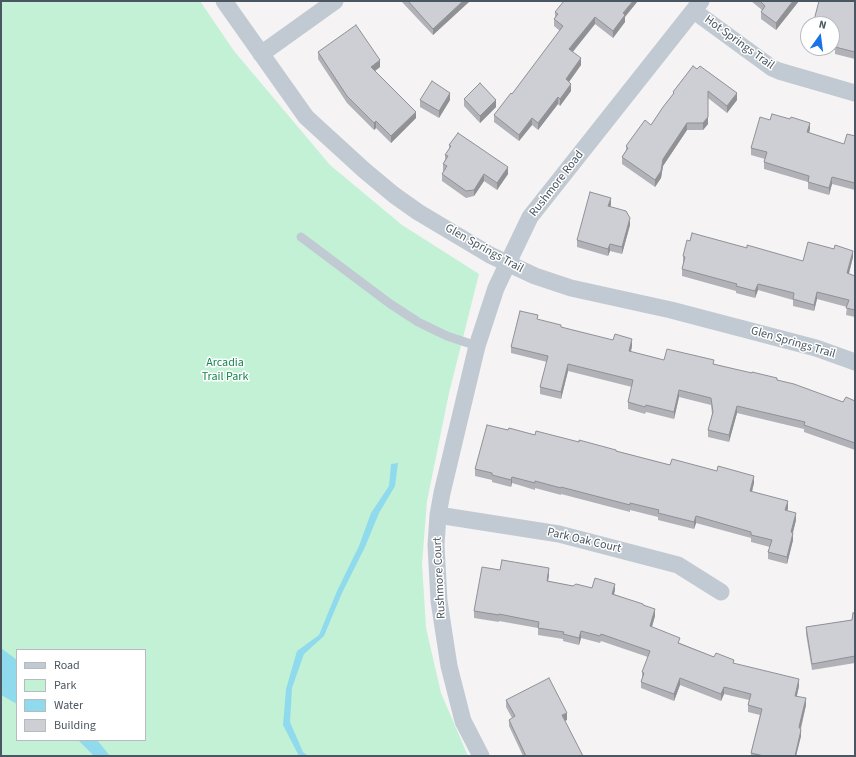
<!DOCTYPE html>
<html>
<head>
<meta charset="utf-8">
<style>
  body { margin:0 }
  #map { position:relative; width:856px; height:757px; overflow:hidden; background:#f5f3f3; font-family:"Source Sans 3",sans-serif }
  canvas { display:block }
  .frame { position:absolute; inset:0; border:2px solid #4a5661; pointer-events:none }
  .legend { position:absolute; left:16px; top:649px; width:130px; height:92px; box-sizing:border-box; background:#fff; border:1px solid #b7bbc0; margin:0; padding:5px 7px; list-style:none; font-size:12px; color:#4a5661 }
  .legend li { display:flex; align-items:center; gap:8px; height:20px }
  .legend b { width:20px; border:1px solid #b7bbc0 }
  .north { position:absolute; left:800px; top:16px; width:40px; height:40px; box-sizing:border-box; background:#fff; border:1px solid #b7bbc0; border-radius:50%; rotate:14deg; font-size:11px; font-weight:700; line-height:16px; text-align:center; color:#4a5661 }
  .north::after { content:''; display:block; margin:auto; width:14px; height:18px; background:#1a73e8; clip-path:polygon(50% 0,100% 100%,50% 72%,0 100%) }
</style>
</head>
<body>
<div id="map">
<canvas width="856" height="757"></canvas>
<div class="frame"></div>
<ul class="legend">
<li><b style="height:5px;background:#c1cad2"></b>Road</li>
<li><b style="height:11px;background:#c3f1d5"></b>Park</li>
<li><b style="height:11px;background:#90daee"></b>Water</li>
<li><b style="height:11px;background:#cdcfd5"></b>Building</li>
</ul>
<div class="north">N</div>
</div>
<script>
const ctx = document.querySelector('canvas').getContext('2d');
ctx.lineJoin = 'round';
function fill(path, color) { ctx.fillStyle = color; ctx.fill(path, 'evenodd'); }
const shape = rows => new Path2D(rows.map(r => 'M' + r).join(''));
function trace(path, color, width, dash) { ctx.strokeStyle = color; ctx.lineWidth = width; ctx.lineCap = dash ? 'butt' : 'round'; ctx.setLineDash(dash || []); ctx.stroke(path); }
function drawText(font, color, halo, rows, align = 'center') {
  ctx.font = font + ' "Source Sans 3",sans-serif'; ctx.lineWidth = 3; ctx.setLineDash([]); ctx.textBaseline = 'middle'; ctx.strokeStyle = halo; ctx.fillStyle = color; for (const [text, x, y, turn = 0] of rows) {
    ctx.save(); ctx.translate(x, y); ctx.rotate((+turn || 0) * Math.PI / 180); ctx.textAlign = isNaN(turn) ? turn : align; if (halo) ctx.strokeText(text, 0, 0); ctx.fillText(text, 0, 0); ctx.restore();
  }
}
fill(shape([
  [1,1,200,1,234,51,330,165,402,225,479,274,449,393,427,501,422,564,426,628,441,693,468,756,1,756],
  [17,650,145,650,145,740,17,740]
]), '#c3f1d5');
fill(shape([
  [398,463,395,486,379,513,365,547,342,593,324,636,304,654,292,688,290,722,303,752,308,756,299,756,283,725,286,689,297,651,319,635,337,591,359,546,371,513,389,486,391,464],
  [1,648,17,660,17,704,1,695],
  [78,740,97,740,110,756,94,756]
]), '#90daee');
trace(shape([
  [301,237,389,303,418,322,447,336,477,346]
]), '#c1cad2', 9);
trace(shape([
  [224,1,306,117,364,170,394,195,418,212,490,255,535,276,571,288,671,310,816,348,855,362],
  [694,11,772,68,779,71,855,93],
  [261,54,335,1],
  [438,515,559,534,678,565,721,592],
  [481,756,463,721,449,666,439,601,436,545,438,515,442,493,477,346,496,288,530,217,701,1]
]), '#c1cad2', 17);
fill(shape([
  [401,1,470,1,433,35],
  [751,1,799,1,776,30,761,19,761,12,762,10],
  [855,1,855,59,835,54,835,50,826,48,832,48,832,24],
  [555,12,625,17,625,22,613,38,595,24,573,52,581,65,569,82,571,91,560,106,558,104,538,130,532,125,519,141,494,122,494,115,512,94,560,31,554,26,554,19,555,17],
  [318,52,380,67,375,71,416,118,391,143,376,128,374,130,347,103,318,59],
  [693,66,737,100,727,113,708,98,708,124,703,130,687,130,663,166,661,178,655,187,622,164,622,157,626,150,626,146,651,125,673,94,673,92],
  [464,99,496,107,480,123,464,106],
  [420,100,450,100,439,118,420,107],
  [770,120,810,129,809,133,844,144,855,136,855,190,832,184,829,195,808,189,808,182,764,169,764,162,765,159,751,155,751,148],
  [449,145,508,174,497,190,484,181,474,196,466,198,442,181,442,174,444,171,443,171,443,164,445,160,445,155,449,149],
  [611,205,610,207,630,225,622,254,610,251,608,256,577,247,577,240],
  [747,248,803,261,853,257,849,274,855,276,855,317,846,315,847,307,817,299,814,311,793,306,793,300,758,290,755,298,736,293,736,291,682,276,682,269,684,263,683,263,683,256],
  [538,320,561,327,632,346,631,352,664,360,714,364,777,380,843,402,855,401,855,450,804,432,804,429,737,413,729,442,708,437,708,430,712,414,711,405,679,397,674,419,646,412,645,414,628,409,628,402,632,387,568,371,561,399,540,394,540,387,547,362,511,353,511,347],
  [508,430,579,442,616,451,670,465,754,483,752,492,788,508,787,511,796,520,793,533,793,540,787,564,768,559,768,552,770,547,751,542,751,538,696,523,694,529,658,520,658,517,630,510,630,512,561,494,561,495,535,488,535,490,512,483,511,487,492,482,492,480,475,476,475,469],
  [500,570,549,575,548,581,573,586,615,590,614,594,643,605,655,616,652,627,680,643,714,657,734,664,799,686,797,696,806,705,801,729,801,736,796,756,751,756,751,753,760,715,748,712,748,705,749,700,724,694,721,701,680,685,674,701,641,688,641,682,642,678,642,672,648,657,601,641,600,643,581,638,579,645,563,641,563,639,538,635,538,628,499,621,499,622,474,618,474,611],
  [855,613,855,663,812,670,806,634,806,627,852,620],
  [506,700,567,720,564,721,583,756,523,756,509,726,509,720,512,718,506,707]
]), '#b0b2b7');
fill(shape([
  [463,1,470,1,433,35,433,29],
  [633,1,638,1,625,17,625,22,613,38,613,31,623,13],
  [793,1,799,1,776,30,776,23],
  [595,17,595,24,569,56,569,49],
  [581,58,581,65,566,86,566,79],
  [380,60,380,67,371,74,371,67],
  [571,84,571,91,560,106,560,99],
  [708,91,708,124,703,130,703,123],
  [450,93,450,100,439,118,439,111],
  [737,93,737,100,727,113,727,106],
  [558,97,558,104,538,130,538,123],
  [496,100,496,107,480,123,480,116],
  [416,112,416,118,391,143,391,136],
  [532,118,532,125,519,141,519,135],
  [376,121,376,128,374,130,374,123],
  [687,123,687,130,663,166,661,178,655,187,655,180,663,159],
  [810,123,810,129,807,139,807,132],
  [508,167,508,174,497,190,497,183],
  [484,174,484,181,474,196,474,190],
  [832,177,832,184,829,195,829,188],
  [611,198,611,205,608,213,608,206],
  [630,218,630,225,622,254,622,247],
  [610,244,610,251,608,256,608,249],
  [853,251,853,257,847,280,847,273],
  [758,284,758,290,755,298,755,291],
  [817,292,817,299,814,311,814,305],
  [632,339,632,346,629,358,629,351],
  [568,364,568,371,561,399,561,392],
  [679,390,679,397,674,419,674,412],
  [737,406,737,413,729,442,729,435],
  [754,476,754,483,750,498,750,491],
  [512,477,512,483,511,487,511,480],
  [788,501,788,508,785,517,785,510],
  [796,513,796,520,791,539,791,532],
  [696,516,696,523,694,529,694,522],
  [793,533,793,540,787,564,787,557],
  [549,568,549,575,547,588,547,581],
  [615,584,615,590,612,601,612,594],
  [655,609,655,616,650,633,650,626],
  [581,631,581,638,579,645,579,638],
  [680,678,680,685,674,701,674,694],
  [799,679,799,686,795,703,795,696],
  [724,687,724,694,721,701,721,694],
  [806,698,806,705,799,734,799,727],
  [567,713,567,720,562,722,562,715],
  [801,730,801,736,796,756,795,756]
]), '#909195');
const building = shape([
  [408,1,463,1,433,29,408,1],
  [564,1,633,1,623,13,625,15,613,31,595,17,569,49,581,58,566,79,571,84,560,99,558,97,538,123,532,118,519,135,494,115,511,93,512,94,563,26,554,19,558,14,555,12,564,1],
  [760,1,793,1,776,23,761,12,765,6,760,1],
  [819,1,855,1,855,52,835,47,836,44,832,43,832,24,813,24,819,1],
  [356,25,380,60,371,67,416,112,391,136,376,121,374,123,347,96,318,52,356,25],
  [693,66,697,69,700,66,737,93,727,106,708,91,708,117,703,123,687,123,663,159,661,171,655,180,622,157,628,148,626,146,645,120,651,125,663,107,674,93,673,92,693,66],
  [432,81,450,93,439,111,420,100,432,81],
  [480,83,496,100,480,116,464,99,480,83],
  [772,114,790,119,791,117,810,123,807,132,844,144,847,134,855,136,855,183,832,177,829,188,808,182,809,176,764,162,767,152,751,148,760,117,770,120,772,114],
  [458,133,508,167,497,183,484,174,474,190,466,191,442,174,447,166,443,164,448,156,445,155,451,146,449,145,458,133],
  [590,192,611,198,608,206,626,211,630,218,622,247,610,244,608,249,577,240,590,192],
  [692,233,747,248,747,245,803,261,808,242,834,249,835,245,853,251,847,273,855,276,855,310,846,308,849,300,817,292,814,305,793,299,794,293,758,284,755,291,736,286,737,284,682,269,685,257,683,256,687,240,690,241,692,233],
  [520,311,538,315,537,319,561,325,561,327,613,340,615,334,632,339,629,351,664,360,667,349,714,360,713,364,752,373,752,372,777,378,777,380,794,384,843,402,846,397,855,401,855,443,804,425,805,422,737,406,729,435,708,430,713,412,711,398,679,390,674,412,646,405,645,407,628,402,633,380,568,364,561,392,540,387,548,356,511,347,520,311],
  [487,425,508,430,509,428,535,435,536,431,579,442,579,440,616,450,616,451,670,465,672,459,717,471,718,466,754,476,750,491,788,501,785,510,796,513,791,532,793,533,787,557,768,552,772,540,751,535,751,532,696,516,694,522,658,513,659,510,630,503,630,505,561,487,561,488,535,481,535,483,512,477,511,480,492,475,492,473,475,469,487,425],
  [502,560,549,568,547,581,573,586,576,584,592,588,595,578,615,584,612,594,643,604,643,605,655,609,650,626,680,638,678,643,714,657,716,653,734,660,733,663,799,679,795,696,806,698,799,727,801,730,795,756,764,756,751,753,762,709,748,705,751,694,724,687,721,694,680,678,674,694,641,682,644,673,642,672,650,651,601,634,600,636,581,631,579,638,563,634,564,632,538,628,539,622,499,614,499,615,474,611,482,567,500,570,502,560],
  [853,613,855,613,855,656,812,664,806,627,852,620,853,613],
  [549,678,567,713,562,715,583,756,526,756,509,720,515,716,506,700,549,678]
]);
fill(building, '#cdcfd5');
trace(building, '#909195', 1);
drawText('12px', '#4a5661', '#fff', [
  ["Hot Springs Trail",739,43,36],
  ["Rushmore Road",557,184,-52],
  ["Glen Springs Trail",484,249,29],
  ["Glen Springs Trail",793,343,16],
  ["Park Oak Court",584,541,13],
  ["Rushmore Court",440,578,-93]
]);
drawText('12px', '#17864f', '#fff', [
  ["Arcadia",225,363],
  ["Trail Park",225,377]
]);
</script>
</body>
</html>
